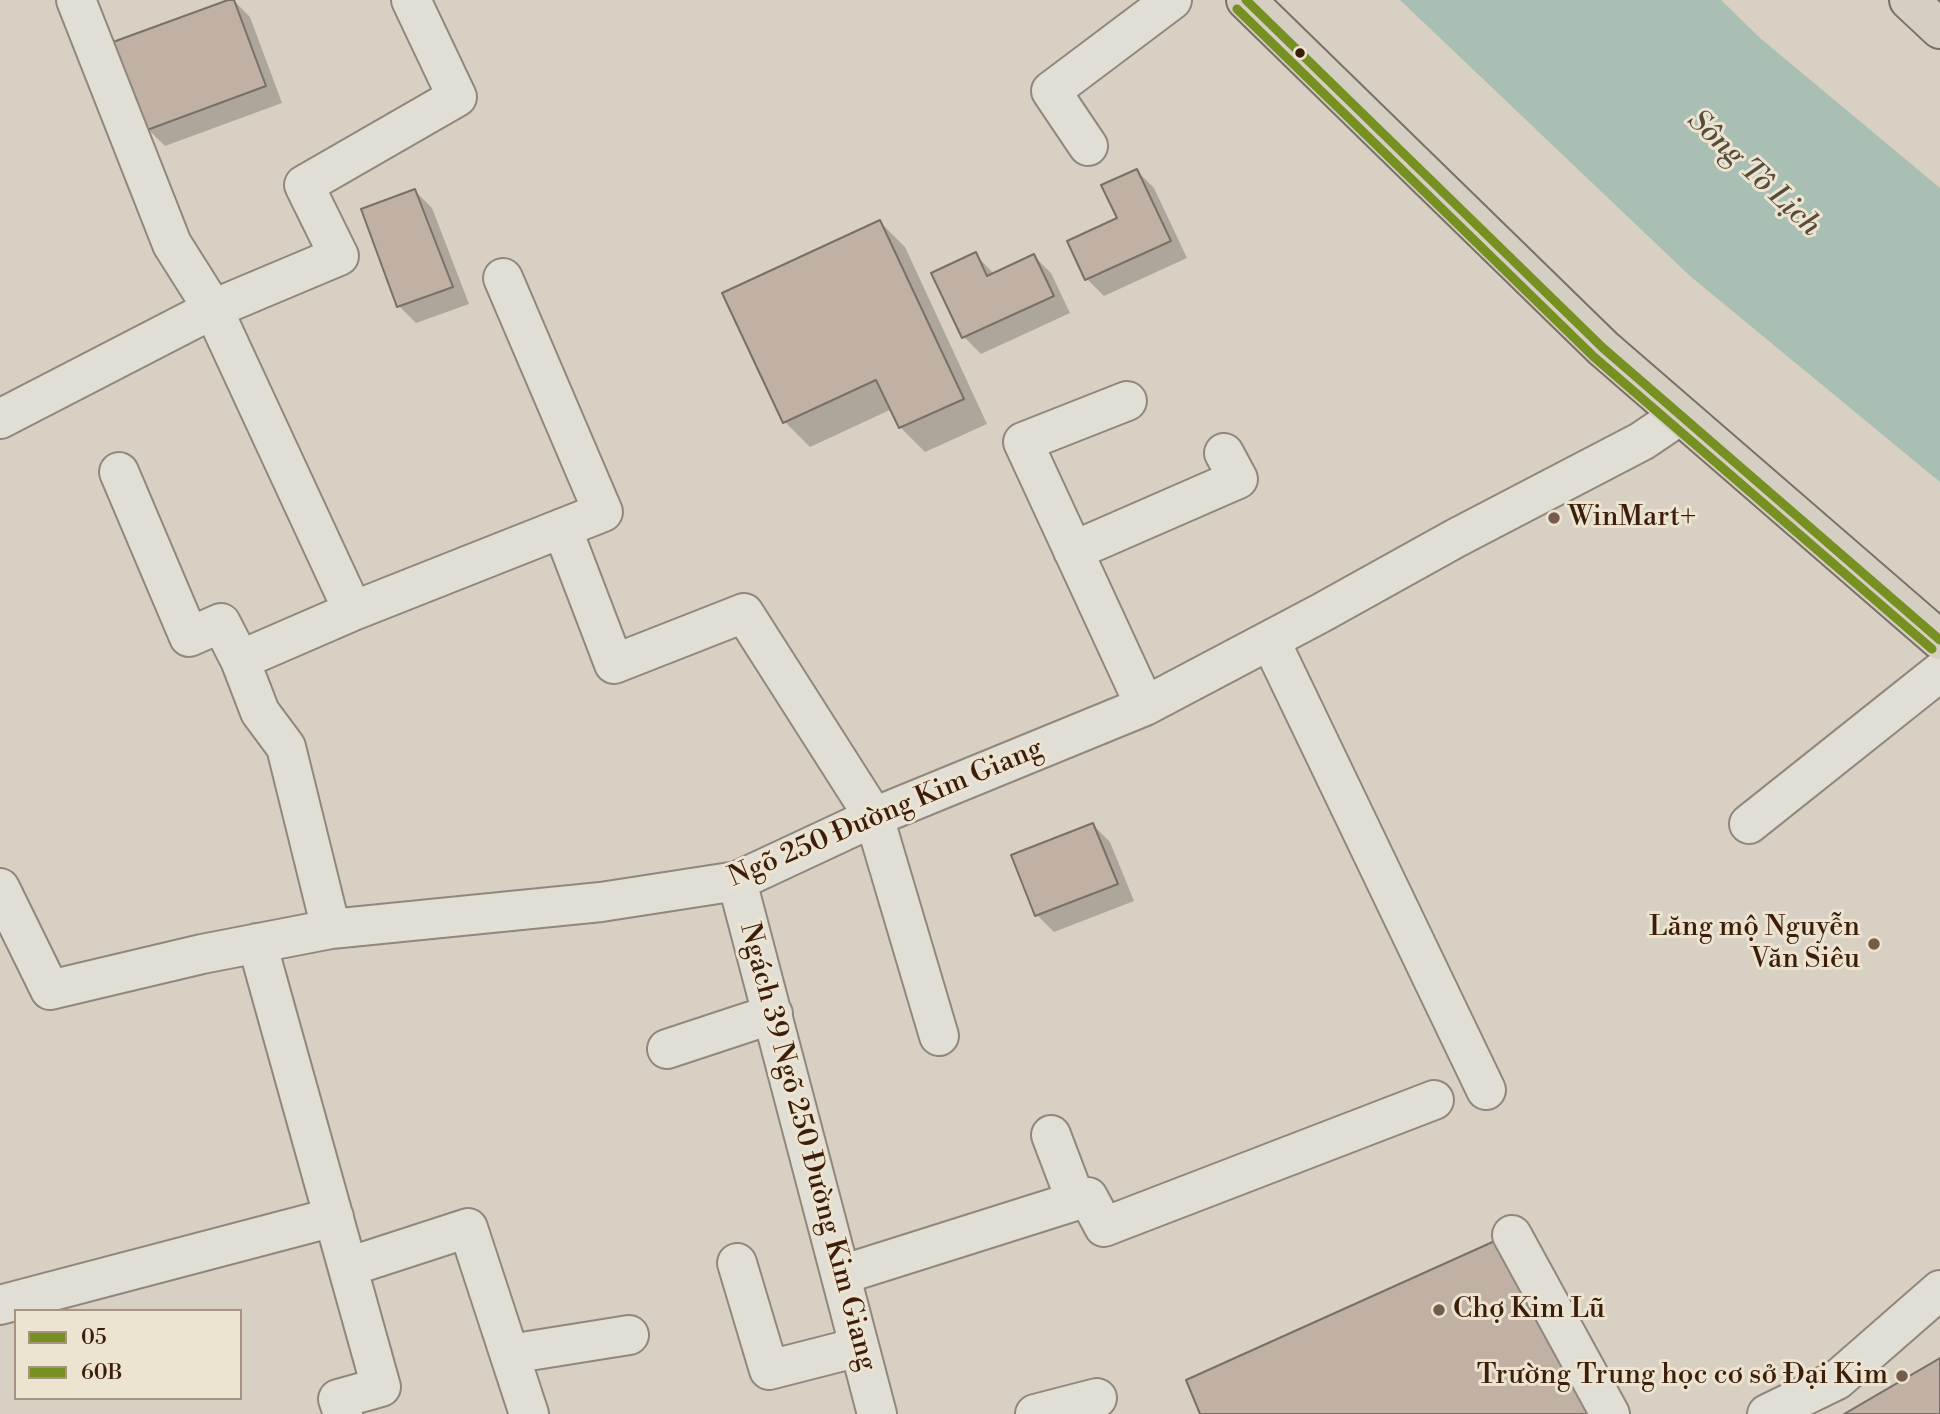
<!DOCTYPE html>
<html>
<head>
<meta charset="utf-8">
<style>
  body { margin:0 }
  #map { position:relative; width:1940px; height:1414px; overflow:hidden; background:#d8d0c2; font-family:"Libre Bodoni",serif }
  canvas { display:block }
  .legend { position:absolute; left:14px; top:1309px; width:228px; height:91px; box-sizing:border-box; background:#ece3d1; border:2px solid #a69481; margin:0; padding:9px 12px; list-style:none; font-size:21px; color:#3c1d09 }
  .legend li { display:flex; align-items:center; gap:14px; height:35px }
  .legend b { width:35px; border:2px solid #a69481 }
</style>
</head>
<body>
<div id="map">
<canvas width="1940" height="1414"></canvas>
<ul class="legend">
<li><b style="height:9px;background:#769021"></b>05</li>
<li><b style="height:9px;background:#769021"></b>60B</li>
</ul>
</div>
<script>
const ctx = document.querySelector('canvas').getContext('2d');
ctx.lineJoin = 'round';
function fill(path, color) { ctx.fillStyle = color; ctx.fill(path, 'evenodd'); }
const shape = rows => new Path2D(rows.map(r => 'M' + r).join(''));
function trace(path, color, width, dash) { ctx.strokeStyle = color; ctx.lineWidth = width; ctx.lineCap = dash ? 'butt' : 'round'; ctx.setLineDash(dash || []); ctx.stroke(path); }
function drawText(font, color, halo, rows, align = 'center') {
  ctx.font = font + ' "Libre Bodoni",serif'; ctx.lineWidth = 6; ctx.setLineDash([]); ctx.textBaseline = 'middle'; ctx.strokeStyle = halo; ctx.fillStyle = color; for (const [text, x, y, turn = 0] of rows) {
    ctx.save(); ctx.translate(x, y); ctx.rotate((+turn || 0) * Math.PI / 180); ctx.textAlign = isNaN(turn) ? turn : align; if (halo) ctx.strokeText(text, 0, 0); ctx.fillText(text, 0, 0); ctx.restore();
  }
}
fill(shape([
  [1400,0,1721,0,1760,38,1940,188,1940,482,1690,276]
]), '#a9bfb3');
fill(shape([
  [233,0,250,17,282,103,165,146,148,129],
  [1137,171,1154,188,1187,258,1104,296,1087,279,1119,219],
  [415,191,432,208,469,304,416,323,399,306],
  [880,222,905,247,987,424,925,452,900,427,892,409,810,447,785,422],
  [975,254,994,274,1034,256,1051,273,1070,313,981,354,964,337],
  [1093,825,1110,842,1134,901,1054,932,1037,915]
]), '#0003');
const building = shape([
  [228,0,234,0,266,86,147,130,113,42,228,0],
  [1137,169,1171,241,1085,280,1067,241,1117,218,1101,185,1137,169],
  [415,189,453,287,397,307,361,209,415,189],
  [880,220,964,399,899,428,876,380,783,423,722,293,880,220],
  [976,252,987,276,1034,254,1054,296,962,338,931,273,976,252],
  [1093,823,1118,884,1035,916,1011,855,1093,823],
  [1497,1240,1595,1414,1200,1414,1186,1380,1497,1240],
  [1940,1358,1940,1414,1844,1414,1940,1358]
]);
fill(building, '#c1b0a4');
trace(building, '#797066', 2);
const minor = shape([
  [76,0,172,244,213,309,353,611,240,660],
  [1088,146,1051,91,1172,0],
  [1127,401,1023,442,1145,706],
  [0,419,213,309,339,256,304,185,457,97,411,0],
  [119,472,189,637,221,623,240,660,260,712,286,747,331,929],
  [562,528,614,664,744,613,874,817,939,1036],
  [1073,551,1238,479,1224,453],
  [353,611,603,512,503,278],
  [1270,640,1486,1090],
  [1749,824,1940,672],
  [737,881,877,1414],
  [0,888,50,990,202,954,331,929,601,902,737,881,874,817,1145,706,1321,613,1456,538,1642,441,1679,416],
  [257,943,381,1387,338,1399,343,1414],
  [667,1049,773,1014],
  [1051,1135,1076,1201],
  [1512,1235,1610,1414],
  [737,1263,769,1370,859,1347],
  [348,1267,468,1228,529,1414],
  [841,1275,1088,1197,1104,1227,1434,1100],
  [0,1305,334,1217],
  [510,1354,629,1335],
  [1035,1414,1097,1398],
  [1767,1414,1837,1380,1940,1290]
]);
const major = shape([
  [1246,0,1603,348,1940,640],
  [1909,0,1940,29]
]);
trace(minor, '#90887d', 42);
trace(major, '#797066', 42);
trace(minor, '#e1ded6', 38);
trace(major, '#d5cec2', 38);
trace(shape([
  [1246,0,1603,348,1940,640]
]), '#769021', 9);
trace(shape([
  [1237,9,1594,357,1932,649]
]), '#769021', 9);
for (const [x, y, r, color] of [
  [1300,53,6,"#3c1d09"],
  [1554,518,7,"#735c4a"],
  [1874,944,7,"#735c4a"],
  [1439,1310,7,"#735c4a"],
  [1902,1376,7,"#735c4a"]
]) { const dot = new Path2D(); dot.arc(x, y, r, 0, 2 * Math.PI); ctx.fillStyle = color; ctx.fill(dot); trace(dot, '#ece3d1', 2.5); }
drawText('28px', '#3c1d09', '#ece3d1', [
  ["WinMart+",1568,518],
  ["Lăng mộ Nguyễn",1860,928,"right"],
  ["Văn Siêu",1860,960,"right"],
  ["Chợ Kim Lũ",1453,1310],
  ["Trường Trung học cơ sở Đại Kim",1888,1376,"right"]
], 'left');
drawText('28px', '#3c1d09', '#ece3d1', [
  ["Ngõ 250 Đường Kim Giang",886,814,-23],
  ["Ngách 39 Ngõ 250 Đường Kim Giang",807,1147,75]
]);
drawText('italic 30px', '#574c3a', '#ece3d1', [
  ["Sông Tô Lịch",1753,174,43]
]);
</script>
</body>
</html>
